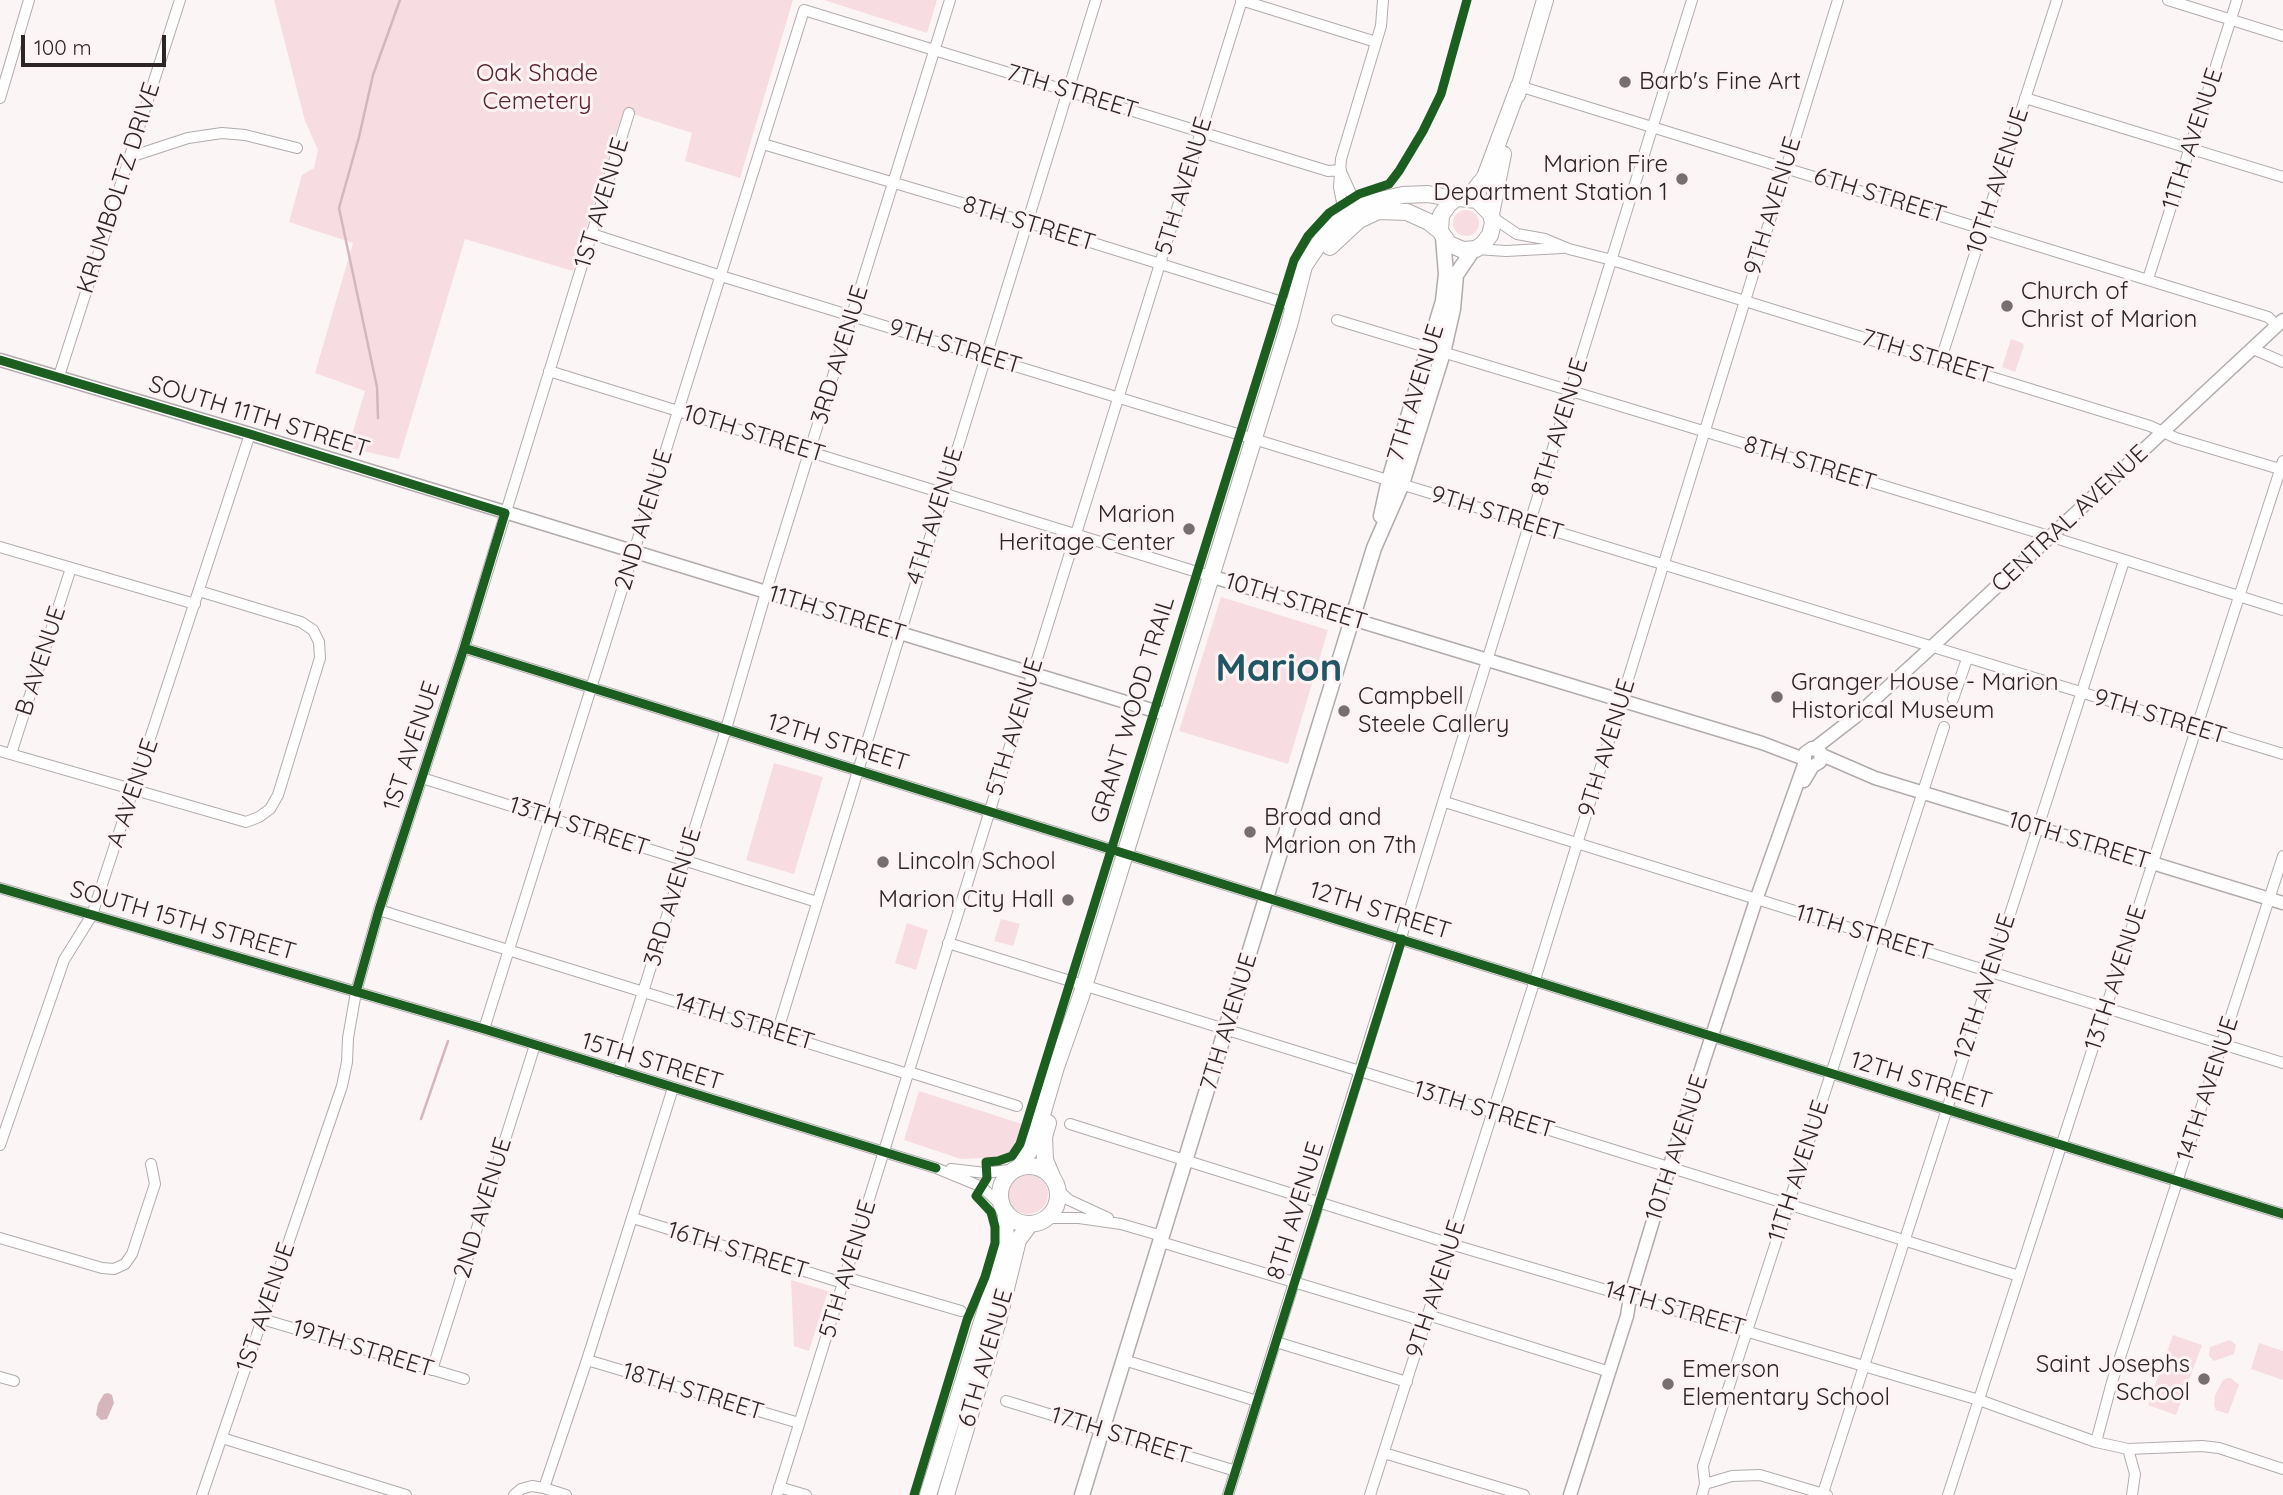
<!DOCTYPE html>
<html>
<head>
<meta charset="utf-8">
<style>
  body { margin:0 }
  #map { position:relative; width:2283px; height:1495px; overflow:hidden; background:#fbf5f6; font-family:Quicksand,sans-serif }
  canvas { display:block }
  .scale { position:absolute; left:21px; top:35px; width:145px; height:32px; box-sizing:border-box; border:4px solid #2e2527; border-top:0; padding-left:9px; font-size:21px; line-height:24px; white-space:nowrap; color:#2e2527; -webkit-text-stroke:5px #fdf3f5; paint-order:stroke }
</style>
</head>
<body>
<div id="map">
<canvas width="2283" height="1495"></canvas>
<div class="scale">100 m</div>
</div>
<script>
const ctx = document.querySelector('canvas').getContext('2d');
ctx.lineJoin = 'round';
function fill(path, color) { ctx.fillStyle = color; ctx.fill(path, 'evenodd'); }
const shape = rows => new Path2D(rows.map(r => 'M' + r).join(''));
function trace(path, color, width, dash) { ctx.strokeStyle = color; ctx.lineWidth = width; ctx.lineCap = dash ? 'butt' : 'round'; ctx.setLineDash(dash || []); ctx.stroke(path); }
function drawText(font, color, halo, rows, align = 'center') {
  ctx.font = font + ' Quicksand,sans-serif'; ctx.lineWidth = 6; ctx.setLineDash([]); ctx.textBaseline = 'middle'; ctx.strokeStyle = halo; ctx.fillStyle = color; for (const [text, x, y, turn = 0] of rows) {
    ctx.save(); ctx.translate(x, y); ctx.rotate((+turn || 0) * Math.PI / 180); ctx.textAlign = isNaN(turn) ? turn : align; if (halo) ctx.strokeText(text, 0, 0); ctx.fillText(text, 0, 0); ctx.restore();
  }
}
fill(shape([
  [274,0,793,0,740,178,685,161,692,133,623,111,573,271,465,239,399,459,348,448,365,391,315,373,353,243,289,222,302,175,314,168,318,150,305,121],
  [824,0,937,0,927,33],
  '1453 223a13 13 0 1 1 26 0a13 13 0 1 1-26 0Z',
  [2011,339,2022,343,2024,346,2015,372,2002,367],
  [1221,597,1328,630,1288,764,1179,731],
  [774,763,823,777,794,874,746,860],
  [1001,919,1020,924,1013,946,994,941],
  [907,923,928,930,916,970,895,963],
  [919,1091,1022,1124,1015,1147,1002,1157,961,1159,904,1140],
  '1008 1194a20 20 0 1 1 40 0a20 20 0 1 1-40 0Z',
  [791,1280,828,1291,809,1351,794,1346],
  [2173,1335,2202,1345,2176,1415,2148,1405],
  [2230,1340,2236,1345,2234,1354,2214,1361,2209,1356,2210,1347],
  [2259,1343,2283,1351,2283,1380,2251,1369],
  [2227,1378,2231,1378,2239,1385,2228,1414,2216,1410,2214,1405,2215,1395,2223,1380]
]), '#f7dde2');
fill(shape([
  [108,1393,112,1395,114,1403,107,1419,101,1420,96,1415,98,1404,104,1394]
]), '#d5b6bc');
trace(shape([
  [378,418,377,387,339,208,359,137,373,75,400,0],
  [421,1119,448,1041]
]), '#d5b6bc', 2.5);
const minor = shape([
  [1241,0,1376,42],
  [2168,0,2283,36],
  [1519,86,2268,317,2277,325],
  [0,98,29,0],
  [2025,98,2283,177],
  [763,144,1026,222,1295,306],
  [130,157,188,138,222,133,245,135,297,148],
  [1342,174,1353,198,1358,202,1366,202],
  [1492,217,1517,234,1545,239,1569,249,1612,260,2150,426,2176,438,2283,470],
  [1342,218,1343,207,1339,187,1341,159,1381,26,1383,0],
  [592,234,721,276,2283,754],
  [1476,249,1506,251,1562,248],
  [2148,279,2237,0],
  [1337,320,2036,532,2283,610],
  [2253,349,2283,362],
  [1940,362,2057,0],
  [549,371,1210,576],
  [59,376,180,0],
  [0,547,195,604],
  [464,648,2283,1214],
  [1953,699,1967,659],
  [0,751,246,822,259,817,270,809,278,795,320,658,319,642,313,630,301,622,199,591],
  [11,754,71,568],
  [422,778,817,902],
  [1445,802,2283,1063],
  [0,888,484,1029,936,1168,982,1187,1004,1208],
  [379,910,908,1074],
  [948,943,2019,1276],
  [484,1029,804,10,1328,171,1341,170],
  [777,1033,1096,0],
  [618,1071,726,729,771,575,950,0],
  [909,1072,1017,1106],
  [1070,1124,1464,1248,1979,1400,2096,1442,2128,1449,2202,1446,2219,1448,2283,1469],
  [0,1145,64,960,92,915,250,434],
  [951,1169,986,1173,1016,1169],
  [1057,1189,1069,1200,1108,1218],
  [633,1218,843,1283],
  [1046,1218,1079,1218,1121,1224,1162,1236],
  [0,1238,102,1268,114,1269,125,1264,132,1254,155,1184,151,1164],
  [1161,1242,1426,1322],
  [845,1277,961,1311],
  [1428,1315,1610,1372],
  [262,1319,464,1379],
  [1276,1342,1407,1382],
  [587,1360,799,1423],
  [1124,1360,1257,1401],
  [432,1370,535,1045],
  [0,1377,14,1381],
  [1006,1401,1236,1471],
  [222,1438,406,1495],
  [2096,1442,2112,1382,2283,856],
  [2128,1449,2135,1474,2132,1495],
  [1384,1453,1524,1495],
  [1705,1484,1732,1476,1760,1475,1827,1495],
  [779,1487,806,1495],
  [544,1488,566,1495],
  [1823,1493,2124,561],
  [202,1495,342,1086,347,1062,348,1038,356,992,379,910,464,648,629,113],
  [514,1495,521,1489,532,1486,544,1488,587,1360,673,1088],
  [777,1495,1242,0],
  [1228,1495,1692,0],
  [1370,1495,1535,980,1838,0],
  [1702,1495,1705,1484,1703,1466,1944,727],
  [1948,1495,2283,461]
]);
const tertiary = shape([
  [0,360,250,434,1168,715],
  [1210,576,1762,743,1804,759],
  [1815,748,1855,717,1922,656,2283,320],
  [1822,755,1875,778,2283,903],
  [1804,781,1813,766,1820,762,1821,753],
  [1570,1495,1627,1316,1630,1297,1669,1168,1756,900,1805,762,1805,753,1812,748,1821,753]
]);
const secondary = shape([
  [1381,516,1389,480,1443,301,1446,274,1443,237],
  [1082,1495,1374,548,1402,484,1443,353,1453,309,1456,275,1473,250]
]);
const primary = shape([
  [1517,95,1545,0],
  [1459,198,1477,200,1491,214,1493,223,1490,235,1483,244,1476,249,1463,250,1449,244,1440,231,1441,215,1449,204,1455,199,1474,191,1485,177,1519,86],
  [1491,214,1503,154],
  [1330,247,1359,220,1378,211,1407,212,1429,222,1440,231],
  [1048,1123,1044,1137,1045,1160,1053,1179],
  '1000 1195a29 29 0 1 1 58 0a29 29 0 1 1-58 0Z',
  [1019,1168,1030,1150,1037,1132,1056,1067,1081,996,1289,325,1304,266,1322,239,1342,218,1367,203,1403,195,1428,194,1455,199],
  [928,1495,1005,1248,1006,1212],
  [946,1495,998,1321,1018,1240,1030,1224]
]);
trace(minor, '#b2abac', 12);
trace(tertiary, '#b2abac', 15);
trace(secondary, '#b2abac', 17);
trace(primary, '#b2abac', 18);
trace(minor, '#fefefe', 10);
trace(tertiary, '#fefefe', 12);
trace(secondary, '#fefefe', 14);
trace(primary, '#fefefe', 16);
trace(shape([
  [0,360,250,434,505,513,464,648,379,910,356,992],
  [464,648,2283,1214],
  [0,888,484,1029,936,1168],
  [914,1495,967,1320,985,1277,995,1243,995,1227,991,1212,976,1196,987,1178,986,1162,998,1161,1012,1156,1020,1144,1294,260,1308,236,1329,213,1359,194,1389,184,1399,171,1423,131,1441,94,1467,0],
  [1228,1495,1402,939]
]), '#1b5e20', 9);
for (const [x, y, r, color] of [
  [1625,82,7,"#766e6f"],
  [1682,179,7,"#766e6f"],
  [2007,306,7,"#766e6f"],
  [1189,529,7,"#766e6f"],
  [1777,697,7,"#766e6f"],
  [1344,711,7,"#766e6f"],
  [1250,832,7,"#766e6f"],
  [883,862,7,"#766e6f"],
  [1068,900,7,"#766e6f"],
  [2204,1379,7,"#766e6f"],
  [1668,1384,7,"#766e6f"]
]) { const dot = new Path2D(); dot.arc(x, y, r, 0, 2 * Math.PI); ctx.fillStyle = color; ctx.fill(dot); trace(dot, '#fdf3f5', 2.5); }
drawText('24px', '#5a2332', '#fdf3f5', [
  ["Oak Shade",537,74],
  ["Cemetery",537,102]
]);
drawText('24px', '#2e2527', '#fdf3f5', [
  ["Barb's Fine Art",1639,82],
  ["Marion Fire",1668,165,"right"],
  ["Department Station 1",1668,193,"right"],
  ["Church of",2021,292],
  ["Christ of Marion",2021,320],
  ["Marion",1175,515,"right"],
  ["Heritage Center",1175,543,"right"],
  ["Granger House - Marion",1791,683],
  ["Historical Museum",1791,711],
  ["Campbell",1358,697],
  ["Steele Callery",1358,725],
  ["Broad and",1264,818],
  ["Marion on 7th",1264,846],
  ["Lincoln School",897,862],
  ["Marion City Hall",1054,900,"right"],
  ["Saint Josephs",2190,1365,"right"],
  ["School",2190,1393,"right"],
  ["Emerson",1682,1370],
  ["Elementary School",1682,1398]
], 'left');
drawText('24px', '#2e2527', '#fdf3f5', [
  ["7TH STREET",1072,92,17],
  ["11TH AVENUE",2193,139,-72],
  ["10TH AVENUE",1998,181,-72],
  ["5TH AVENUE",1184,186,-73],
  ["KRUMBOLTZ DRIVE",119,188,-72],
  ["6TH STREET",1880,196,17],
  ["1ST AVENUE",602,203,-73],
  ["9TH AVENUE",1773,206,-73],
  ["8TH STREET",1029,224,17],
  ["9TH STREET",955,347,17],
  ["3RD AVENUE",840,355,-73],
  ["7TH STREET",1927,357,17],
  ["7TH AVENUE",1416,393,-73],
  ["SOUTH 11TH STREET",259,417,17],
  ["8TH AVENUE",1560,427,-73],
  ["10TH STREET",754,434,17],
  ["8TH STREET",1810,464,17],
  ["9TH STREET",1497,514,17],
  ["4TH AVENUE",935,516,-73],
  ["CENTRAL AVENUE",2070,519,-43],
  ["2ND AVENUE",644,520,-73],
  ["10TH STREET",1296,602,17],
  ["11TH STREET",837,614,17],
  ["B AVENUE",41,661,-72],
  ["GRANT WOOD TRAIL",1133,710,-73],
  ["9TH STREET",2160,717,17],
  ["5TH AVENUE",1015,727,-73],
  ["12TH STREET",838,743,17],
  ["1ST AVENUE",412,746,-72],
  ["9TH AVENUE",1607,748,-73],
  ["A AVENUE",133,793,-71],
  ["13TH STREET",579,827,18],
  ["10TH STREET",2079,841,17],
  ["3RD AVENUE",673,897,-73],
  ["12TH STREET",1380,911,17],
  ["SOUTH 15TH STREET",183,921,16],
  ["11TH STREET",1864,933,17],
  ["13TH AVENUE",2116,978,-72],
  ["12TH AVENUE",1985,987,-72],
  ["14TH STREET",744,1022,17],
  ["7TH AVENUE",1229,1022,-73],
  ["15TH STREET",652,1062,17],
  ["12TH STREET",1921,1081,17],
  ["14TH AVENUE",2208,1089,-72],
  ["13TH STREET",1484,1110,17],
  ["10TH AVENUE",1677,1148,-72],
  ["11TH AVENUE",1799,1171,-72],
  ["2ND AVENUE",483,1208,-73],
  ["8TH AVENUE",1296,1211,-73],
  ["16TH STREET",738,1251,17],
  ["5TH AVENUE",848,1269,-73],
  ["9TH AVENUE",1436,1289,-72],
  ["1ST AVENUE",266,1307,-71],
  ["14TH STREET",1675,1309,16],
  ["19TH STREET",363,1349,17],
  ["6TH AVENUE",986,1358,-74],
  ["18TH STREET",693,1392,17],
  ["17TH STREET",1121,1436,17]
]);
drawText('bold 38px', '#215664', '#fdf3f5', [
  ["Marion",1279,670]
]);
</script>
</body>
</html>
